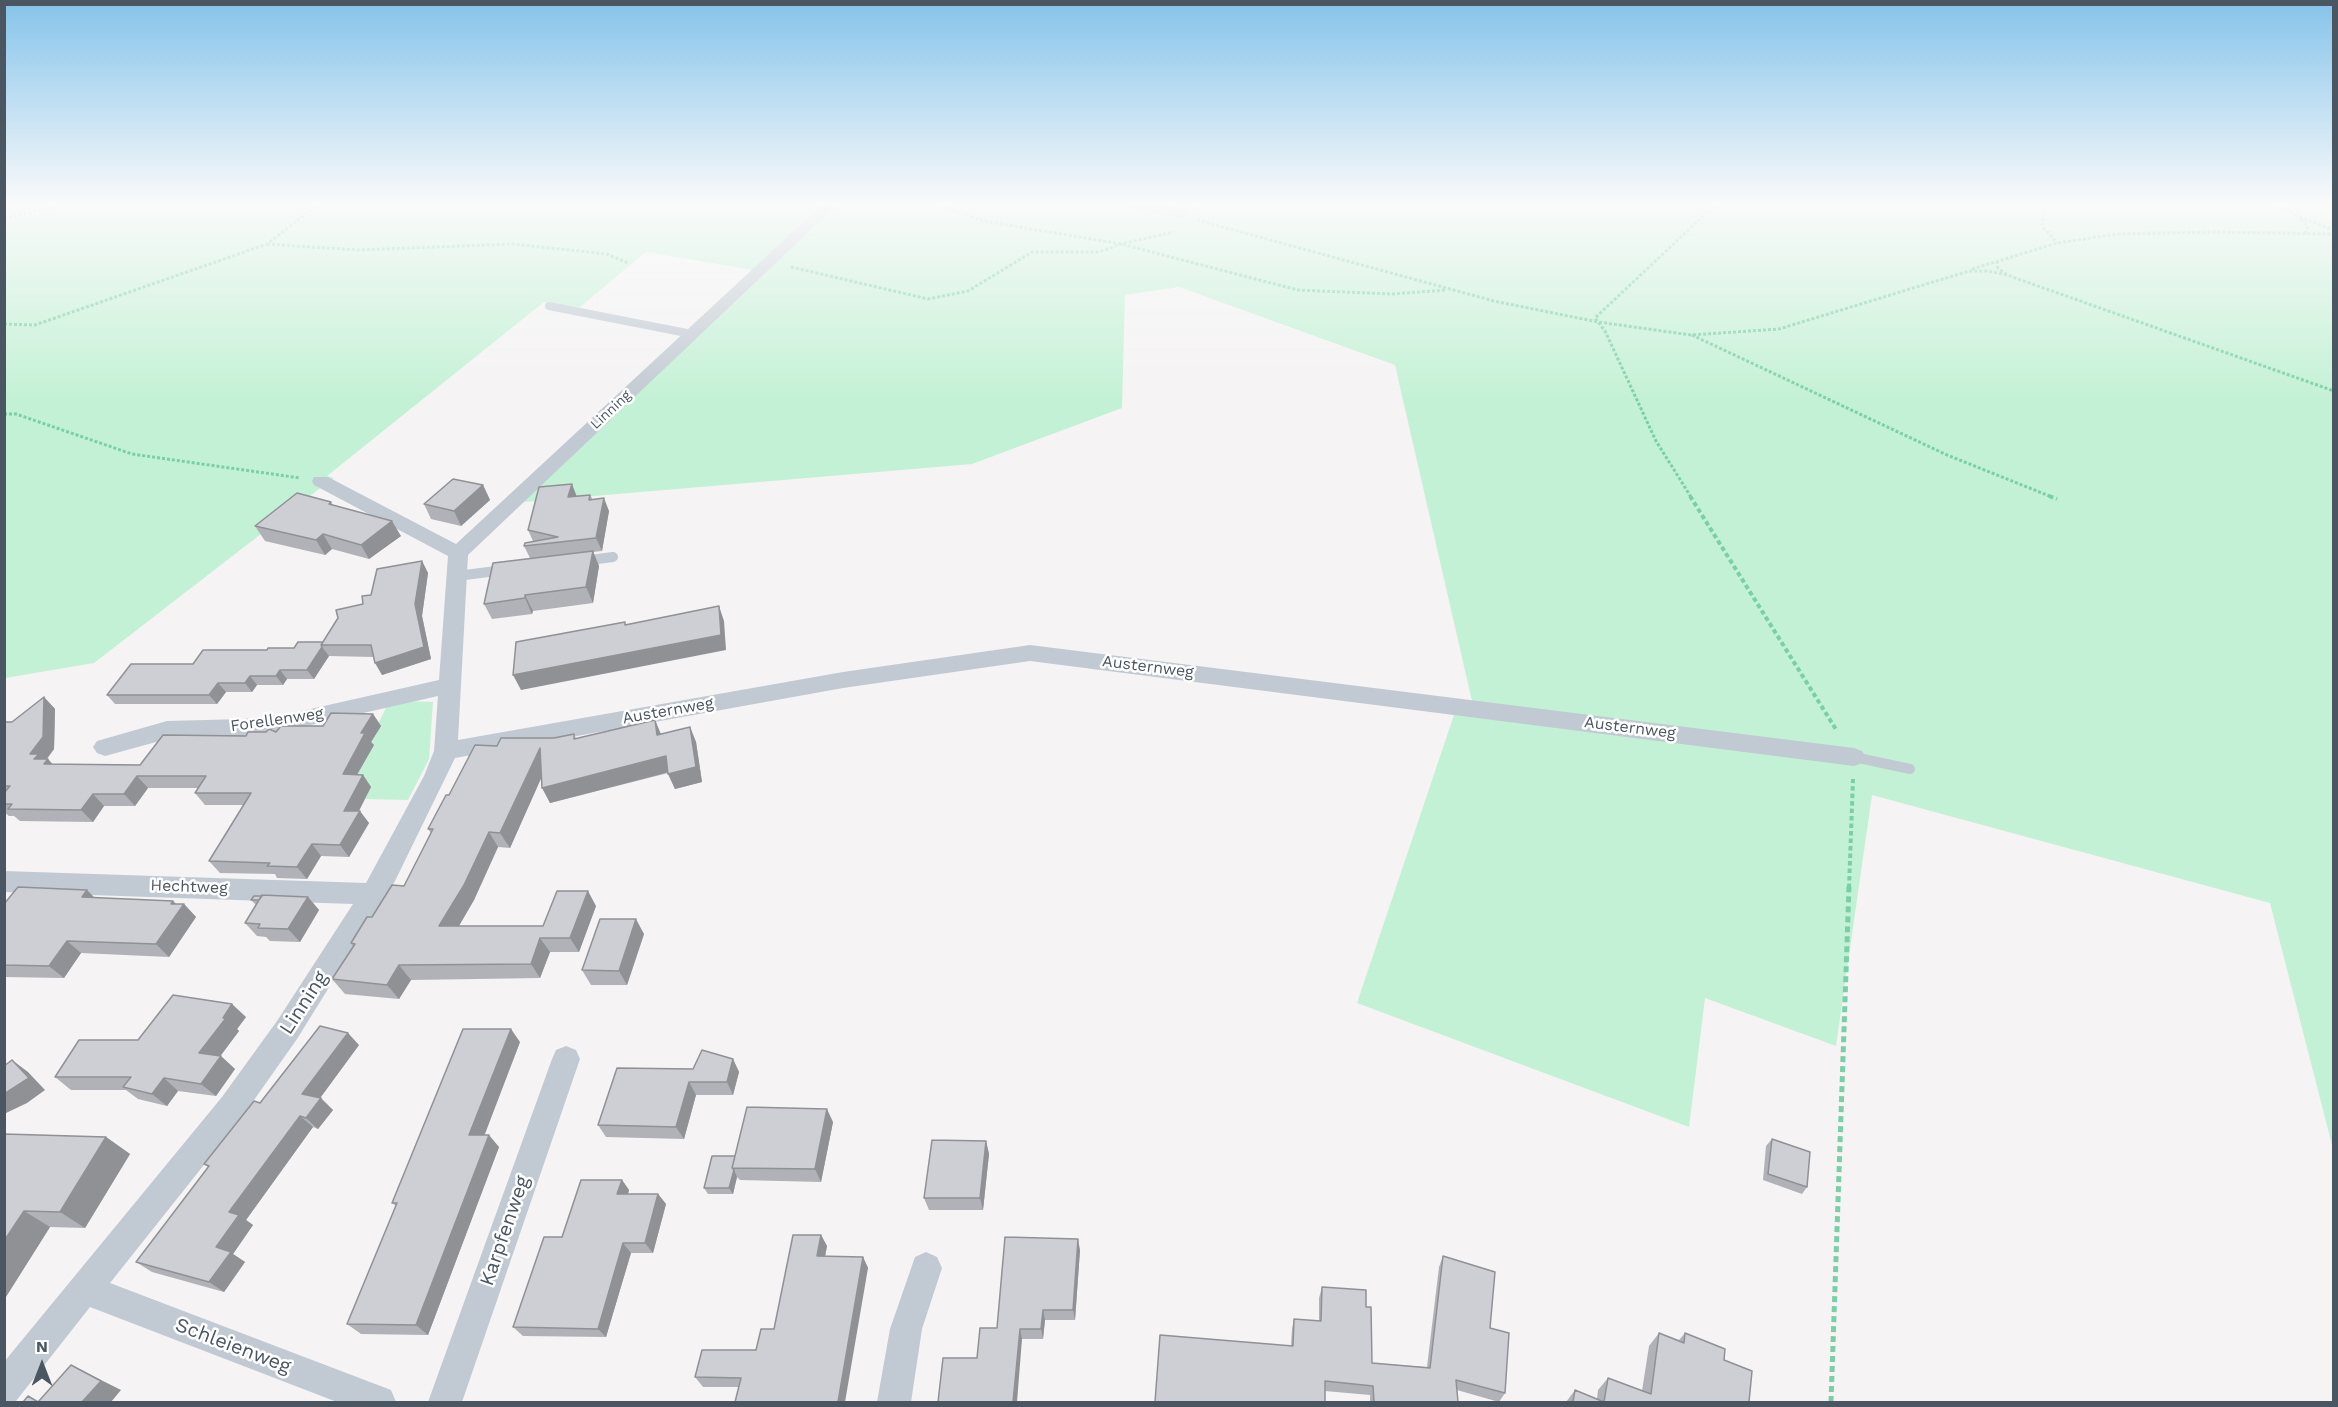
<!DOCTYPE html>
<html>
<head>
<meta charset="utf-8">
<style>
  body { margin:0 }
  #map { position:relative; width:2338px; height:1407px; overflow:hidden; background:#f5f3f3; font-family:"Work Sans",sans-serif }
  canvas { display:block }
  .frame { position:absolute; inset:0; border:6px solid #4a5661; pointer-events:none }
  .north { position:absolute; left:12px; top:1335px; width:60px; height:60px; -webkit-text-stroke:4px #fff; paint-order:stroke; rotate:0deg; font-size:16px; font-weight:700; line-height:24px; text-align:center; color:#4a5661 }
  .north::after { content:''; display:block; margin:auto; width:21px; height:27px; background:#4a5661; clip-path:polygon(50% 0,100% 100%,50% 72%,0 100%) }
</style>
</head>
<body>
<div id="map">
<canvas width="2338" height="1407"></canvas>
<div class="frame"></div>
<div class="north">N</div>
</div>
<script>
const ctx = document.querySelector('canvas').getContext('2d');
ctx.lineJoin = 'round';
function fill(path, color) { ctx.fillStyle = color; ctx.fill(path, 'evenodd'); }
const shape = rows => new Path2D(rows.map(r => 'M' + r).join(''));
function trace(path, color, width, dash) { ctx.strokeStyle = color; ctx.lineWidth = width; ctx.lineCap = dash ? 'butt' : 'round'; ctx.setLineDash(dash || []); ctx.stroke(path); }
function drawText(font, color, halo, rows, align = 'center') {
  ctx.font = font + ' "Work Sans",sans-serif'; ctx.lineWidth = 5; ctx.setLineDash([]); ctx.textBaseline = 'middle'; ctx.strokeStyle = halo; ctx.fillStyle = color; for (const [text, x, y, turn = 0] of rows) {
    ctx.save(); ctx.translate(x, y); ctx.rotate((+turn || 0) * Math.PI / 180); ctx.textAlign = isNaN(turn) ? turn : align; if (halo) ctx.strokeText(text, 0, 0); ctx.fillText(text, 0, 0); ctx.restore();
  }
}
fill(shape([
  [5,203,60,203,5,217],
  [77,203,2333,203,2333,1149,2270,903,1872,795,1836,1046,1705,998,1689,1127,1357,1003,1455,712,1472,701,1395,365,1179,287,1125,295,1122,408,972,464,523,502,765,272,646,252,579,308,544,302,327,476,334,478,323,486,94,663,5,678,5,221],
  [402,701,433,702,429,759,408,800,365,799,371,787,358,786,350,779,373,746,370,745,377,726,388,704]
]), '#c3f1d5');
trace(shape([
  [933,203,984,221,1121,244,1298,290,1392,294,1446,290],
  [2045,203,2042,226,2057,243],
  [2273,203,2299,217,2334,230],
  [1197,208,1208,203],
  [4,219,69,203],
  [2301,219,2308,226,2305,233],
  [1197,220,1494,301,1598,322,1691,335,1779,329,1969,271,1988,271,2007,275,2334,391],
  [267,244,358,250,512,244,607,254,628,263],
  [1997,261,1998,268,2006,274],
  [791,267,928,299,968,291,1032,252,1099,252,1121,244,1173,232],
  [1972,269,2057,243,2118,234,2216,232,2334,234],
  [4,324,35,325,267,244,320,203],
  [1692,335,1947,455,2052,497],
  [4,414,16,414,132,454,300,478],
  [1691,497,1656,441,1605,331,1595,318,1717,203]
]), '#7ad0a6', 3, [3, 2]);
trace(shape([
  [1690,496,1837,731],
  [2049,496,2057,499],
  [1849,888,1853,779]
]), '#7ad0a6', 4, [4.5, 3]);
trace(shape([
  [1831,1402,1849,886]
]), '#7ad0a6', 5, [6, 4]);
trace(shape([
  [1129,203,1183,214],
  [549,306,692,334]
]), '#c1cad2', 8);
trace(shape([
  [582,561,613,557],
  [457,576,504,570],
  [1854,757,1910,769]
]), '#c1cad2', 10);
fill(shape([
  [824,203,839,203,468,555,458,740,843,672,1030,645,1854,748,1862,751,1866,757,1862,763,1854,766,1030,661,843,688,455,758,395,881,297,1039,242,1117,110,1283,391,1390,396,1402,337,1402,90,1307,16,1401,4,1402,4,1362,222,1097,277,1021,353,904,4,892,4,871,366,883,424,776,434,751,438,696,293,729,244,737,167,739,105,756,97,753,93,747,97,741,167,721,244,719,293,713,439,680,448,556,314,485,312,481,314,477,328,477,456,544,824,203],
  [566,1046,576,1050,580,1059,462,1402,428,1402,552,1059,556,1050,566,1046],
  [926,1252,937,1257,942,1268,922,1329,911,1402,877,1402,890,1329,915,1257,926,1252]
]), '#c1cad2');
fill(shape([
  [483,485,490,500,461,526,431,519,424,504],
  [590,495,593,500,609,511,602,551,593,552,599,566,593,603,533,611,532,614,492,619,484,604,530,558,524,546,533,541,528,530,577,496],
  [331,502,333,505,401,536,369,559,332,549,325,555,265,541,255,526],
  [422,561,428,573,422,616,431,659,382,675,374,657,329,656,314,679,287,679,283,685,257,685,252,692,226,692,217,704,115,704,107,695,193,664,267,650,294,648,323,642,363,604,371,595],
  [44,697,55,709,54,749,47,759,52,764,140,765,246,736,323,726,373,714,381,726,371,742,374,745,357,775,363,775,371,787,359,811,369,823,349,857,321,856,307,879,277,878,275,874,220,873,209,861,244,805,205,805,195,793,198,788,148,788,135,806,104,806,93,822,20,821,14,816,9,816,4,812,4,722,12,722],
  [655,720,661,734,690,727,696,742,702,782,675,789,668,773,550,803,541,778,510,848,498,847,474,900,459,926,543,926,596,906,579,952,550,952,540,978,411,980,399,999,345,994,332,979,353,947,351,943,372,917,404,886,431,833,428,829,449,795,497,746,554,738,574,734,576,739],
  [308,897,319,910,300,942,270,941,266,937,257,936,245,923,256,905,251,900],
  [95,898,173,901,176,904,184,904,196,917,169,957,81,953,64,978,4,977,4,904],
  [644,934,627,985,591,985,582,970],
  [246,1017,237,1029,239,1031,220,1056,235,1069,216,1096,178,1091,167,1106,138,1099,126,1090,71,1090,55,1077,138,1040],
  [520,1042,484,1135,499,1147,428,1335,361,1334,347,1324,396,1206,392,1203],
  [359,1045,320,1098,333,1110,318,1129,313,1127,246,1220,253,1225,233,1254,245,1262,224,1292,152,1272,136,1262,208,1167,204,1164,260,1103],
  [733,1059,739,1072,733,1095,696,1095,684,1139,606,1137,598,1125,693,1069],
  [833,1122,821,1182,740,1180,737,1177,733,1194,708,1194,704,1188,735,1156],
  [4,1134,106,1137,130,1154,85,1228,50,1227,4,1300],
  [1772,1139,1807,1187,1802,1194,1763,1180,1766,1146],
  [986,1141,989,1154,983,1210,929,1210,924,1198],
  [622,1180,629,1190,628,1194,658,1194,666,1204,653,1253,631,1253,606,1337,523,1336,513,1327,562,1237],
  [821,1235,827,1246,825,1257,863,1257,868,1268,739,1387,703,1387,695,1377,756,1350,774,1329],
  [1080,1250,1075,1320,1045,1320,1043,1339,1022,1339,977,1358,997,1328],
  [1443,1256,1490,1328,1505,1393,1499,1402,1457,1390,1458,1402,1370,1402,1370,1395,1325,1391,1291,1346,1292,1329,1294,1319,1319,1321,1319,1298,1322,1287,1366,1307,1372,1363,1427,1367,1439,1267],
  [1659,1333,1679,1340,1685,1333,1724,1360,1749,1402,1566,1402,1575,1390,1597,1399,1598,1390,1608,1378,1642,1391,1649,1346]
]), '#b0b2b7');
fill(shape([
  [572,484,577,497,568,497],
  [483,485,490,500,461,526,454,511],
  [604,498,609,511,602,551,596,538],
  [392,521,401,536,369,559,361,545],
  [323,534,332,549,325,555,316,540],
  [593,551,599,566,593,603,586,587],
  [422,561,428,573,422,616,431,659,382,675,375,663,415,604],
  [525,595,533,611,532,614,525,598],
  [719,606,724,621,726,650,521,690,513,675],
  [322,647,329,656,314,679,307,670],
  [280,670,287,679,283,685,276,676],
  [250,676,257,685,252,692,245,683],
  [218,683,226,692,217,704,209,695],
  [44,697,55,709,54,749,45,761,48,759,59,771,46,771,30,754],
  [373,714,381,726,371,742,374,745,351,785,343,774,361,733],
  [655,720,661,735,657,735],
  [690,727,696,742,702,782,675,789,668,774],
  [540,748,548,763,510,848,500,833],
  [666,756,673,771,550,803,542,788],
  [363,775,371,787,353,822,344,811],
  [137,776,148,788,135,806,124,794],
  [93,794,104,806,93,822,81,810],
  [360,811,369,823,349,857,340,845],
  [489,832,498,847,474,900,450,941,439,926],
  [312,844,321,856,307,879,297,867],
  [87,890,100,903,82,897],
  [588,891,596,906,579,952,570,938],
  [308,897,319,910,300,942,288,929],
  [173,901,181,909,184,904,196,917,169,957,156,944,171,904],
  [636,919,644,934,627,985,619,971],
  [540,938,550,952,540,978,531,964],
  [67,941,81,953,64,978,49,966],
  [399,965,411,980,399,999,387,985],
  [232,1004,246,1017,237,1029,239,1031,213,1066,199,1053],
  [511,1029,520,1042,480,1147,469,1135],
  [348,1033,359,1045,315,1105,302,1094],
  [221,1056,235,1069,216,1096,201,1084],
  [733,1059,739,1072,733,1095,727,1082],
  [12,1060,28,1072,45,1090,27,1103,4,1114,4,1094],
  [164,1078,178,1091,167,1106,152,1094],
  [689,1082,696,1095,684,1139,676,1127],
  [321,1098,333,1110,318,1129,306,1118],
  [827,1109,833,1122,821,1182,815,1169],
  [300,1116,313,1127,246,1220,253,1225,233,1254,245,1262,224,1292,209,1282,216,1247,229,1212],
  [489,1135,499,1147,428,1335,416,1325],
  [106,1137,130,1154,85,1228,60,1212],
  [986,1141,989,1154,983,1210,980,1198],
  [734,1170,737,1177,733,1194,729,1188],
  [622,1180,629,1190,625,1204,617,1194],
  [658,1194,666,1204,653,1253,645,1243],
  [24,1211,50,1227,4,1300,4,1241],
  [821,1235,827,1246,823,1267,817,1256],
  [1078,1239,1080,1250,1075,1320,1073,1310],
  [623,1243,631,1253,606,1337,598,1329],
  [863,1257,868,1268,845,1402,838,1402],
  [1043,1310,1045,1320,1043,1339,1041,1329],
  [1020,1329,1022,1339,1017,1402,1013,1402],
  [71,1365,121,1390,111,1402,82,1402]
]), '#909195');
const building = shape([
  [453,479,483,485,454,511,424,504,453,479],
  [572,484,568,497,590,495,589,500,604,498,596,538,524,546,525,543,558,537,528,530,539,487,572,484],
  [297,493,331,502,329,504,392,521,361,545,323,534,316,540,255,526,297,493],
  [593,551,586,587,525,595,525,598,484,604,493,563,593,551],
  [422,561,415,604,424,647,375,663,371,645,321,645,338,618,336,610,363,604,362,596,371,595,377,569,422,561],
  [719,606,721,635,513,675,516,642,625,622,625,625,719,606],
  [298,642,323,642,321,645,322,647,307,670,280,670,276,676,250,676,245,683,218,683,209,695,107,695,131,664,193,664,203,650,267,650,268,648,294,648,298,642],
  [44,697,43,737,30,754,39,754,34,759,48,759,44,764,140,765,163,735,246,736,248,732,266,732,269,729,276,732,281,726,323,726,331,713,373,714,361,733,365,733,343,774,363,775,344,811,360,811,340,845,312,844,297,867,267,866,270,863,209,861,251,793,195,793,206,776,137,776,124,794,93,794,81,810,8,809,12,804,4,804,4,793,10,786,4,786,4,722,12,722,44,697],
  [655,720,657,735,690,727,696,767,668,774,666,756,542,788,540,748,500,833,489,832,464,885,439,926,543,926,557,891,588,891,570,938,540,938,531,964,399,965,387,985,332,979,355,944,351,943,367,917,372,917,392,885,404,886,433,829,428,829,446,795,449,795,475,745,497,746,501,738,554,738,574,734,574,739,655,720],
  [18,887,87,890,82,897,173,901,171,904,184,904,156,944,67,941,49,966,4,965,4,904,18,887],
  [262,895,308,897,288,929,258,928,260,924,245,923,262,895],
  [254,896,262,896,259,900,251,900,254,896],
  [600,919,636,919,619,971,582,970,600,919],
  [173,995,232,1004,223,1018,226,1018,199,1053,221,1056,201,1084,164,1078,152,1094,123,1087,131,1077,55,1077,79,1040,138,1040,173,995],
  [320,1026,348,1033,302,1094,321,1098,306,1118,300,1116,229,1212,239,1215,216,1247,231,1252,209,1282,136,1262,209,1166,204,1164,254,1101,260,1103,320,1026],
  [463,1029,511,1029,469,1135,489,1135,416,1325,347,1324,397,1203,392,1203,463,1029],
  [702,1050,733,1059,727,1082,689,1082,676,1127,598,1125,617,1068,693,1069,702,1050],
  [12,1060,29,1078,4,1094,4,1066,12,1060],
  [747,1107,827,1109,815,1169,732,1168,747,1107],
  [4,1134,106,1137,60,1212,24,1211,4,1241,4,1134],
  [1772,1139,1810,1152,1807,1187,1768,1174,1772,1139],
  [932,1140,986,1141,980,1198,924,1198,932,1140],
  [712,1156,735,1156,732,1168,734,1170,729,1188,704,1188,712,1156],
  [581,1180,622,1180,617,1194,658,1194,645,1243,623,1243,598,1329,513,1327,544,1237,562,1237,581,1180],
  [793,1235,821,1235,817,1256,863,1257,838,1402,735,1402,741,1378,695,1377,702,1350,756,1350,761,1329,774,1329,793,1235],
  [1005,1237,1078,1239,1073,1310,1043,1310,1041,1329,1020,1329,1013,1402,938,1402,943,1358,977,1358,980,1328,997,1328,1005,1237],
  [1443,1256,1495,1272,1490,1328,1509,1333,1505,1393,1456,1380,1458,1402,1374,1402,1373,1386,1325,1381,1325,1402,1155,1402,1160,1335,1293,1346,1294,1319,1321,1321,1322,1287,1366,1290,1366,1307,1371,1307,1372,1363,1430,1368,1443,1256],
  [1659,1333,1684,1343,1685,1333,1725,1349,1724,1360,1752,1371,1749,1402,1573,1402,1575,1390,1604,1402,1608,1378,1651,1394,1659,1333],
  [71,1365,101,1381,82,1402,23,1402,28,1396,38,1402,71,1365]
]);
fill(building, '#cdcfd5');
trace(building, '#909195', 1.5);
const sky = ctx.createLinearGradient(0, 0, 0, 400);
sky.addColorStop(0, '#85c3ea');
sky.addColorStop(0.51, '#fafafa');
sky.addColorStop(1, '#fafafa00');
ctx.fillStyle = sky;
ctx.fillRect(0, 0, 2338, 400);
drawText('14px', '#4a5661', '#fff', [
  ["Linning",611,410,-43]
]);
drawText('16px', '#4a5661', '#fff', [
  ["Austernweg",1148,667,7],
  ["Austernweg",668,711,-10],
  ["Forellenweg",277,720,-8],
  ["Austernweg",1630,728,7],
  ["Hechtweg",189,887,2]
]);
drawText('20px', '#4a5661', '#fff', [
  ["Linning",304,1003,-57],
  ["Karpfenweg",505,1231,-71],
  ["Schleienweg",233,1346,21]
]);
</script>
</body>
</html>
